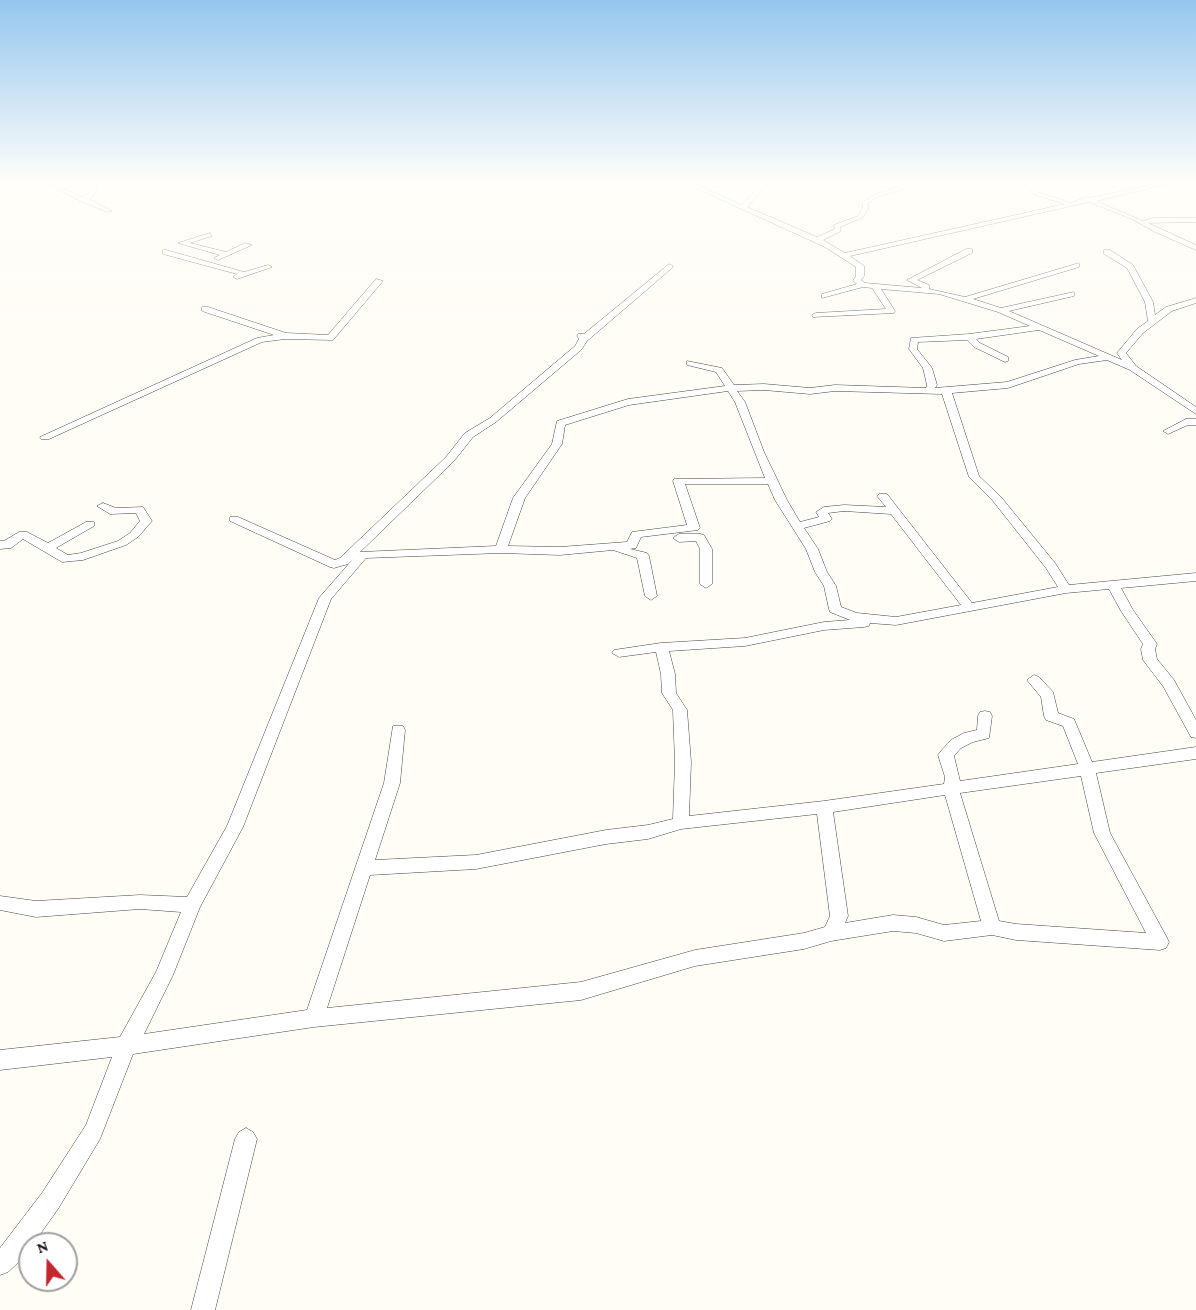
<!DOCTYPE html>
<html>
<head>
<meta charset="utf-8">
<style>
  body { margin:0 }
  #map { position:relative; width:1196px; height:1310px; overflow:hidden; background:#fffdf5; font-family:"Crimson Pro",serif }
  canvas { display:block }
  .north { position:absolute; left:18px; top:1232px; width:60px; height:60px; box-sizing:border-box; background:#fff; border:2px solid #a0a0a0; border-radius:50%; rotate:340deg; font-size:16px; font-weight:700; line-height:24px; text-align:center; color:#111 }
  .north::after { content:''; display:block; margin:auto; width:21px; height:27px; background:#c4262e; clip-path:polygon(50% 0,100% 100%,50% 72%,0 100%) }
</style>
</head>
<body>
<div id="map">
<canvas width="1196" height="1310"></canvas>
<div class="north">N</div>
</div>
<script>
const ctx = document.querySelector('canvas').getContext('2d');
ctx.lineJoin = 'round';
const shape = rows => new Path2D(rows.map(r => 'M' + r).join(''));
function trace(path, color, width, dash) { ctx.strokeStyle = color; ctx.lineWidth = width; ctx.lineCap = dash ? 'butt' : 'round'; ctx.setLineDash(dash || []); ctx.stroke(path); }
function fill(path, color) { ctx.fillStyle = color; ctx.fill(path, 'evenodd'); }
const minor = shape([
  [680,181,688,181,742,205,764,181,770,181,747,207,817,237,835,229,834,225,858,216,863,208,862,203,873,195,901,186,895,181,902,181,908,186,908,188,877,197,867,204,869,208,862,218,840,227,841,231,823,240,845,253,1065,204,1033,194,1025,184,1028,181,1035,181,1031,184,1037,192,1071,203,1086,197,1090,198,1169,181,1179,181,1096,201,1143,221,1153,218,1196,218,1196,222,1148,223,1196,245,1196,250,1155,232,1132,219,1089,202,850,256,864,266,864,276,861,280,865,283,922,288,907,280,966,249,972,249,972,253,917,280,929,285,929,289,965,297,1079,263,1079,267,973,299,1001,308,1074,292,1074,296,1009,311,1122,360,1117,353,1137,329,1148,321,1145,302,1127,268,1104,254,1104,250,1110,250,1133,265,1153,302,1155,315,1166,307,1196,298,1196,303,1172,311,1143,333,1126,353,1136,366,1196,407,1196,414,1130,370,1107,360,1079,364,1008,388,952,393,979,476,1001,497,1055,563,1069,585,1196,573,1196,581,1121,588,1133,610,1157,644,1155,649,1157,659,1174,680,1196,720,1196,738,1191,737,1163,686,1143,660,1141,649,1143,644,1121,611,1109,589,1066,593,896,625,870,623,869,626,864,627,824,630,745,646,669,651,675,674,676,693,687,710,691,762,689,816,824,801,944,784,945,777,938,755,941,751,951,740,964,733,977,730,978,716,980,712,985,711,990,712,992,716,989,738,973,742,961,748,954,756,960,781,1078,764,1063,726,1046,720,1044,716,1041,697,1027,680,1034,675,1039,677,1053,692,1058,713,1074,719,1092,762,1196,747,1196,759,1096,773,1110,833,1166,936,1169,942,1166,948,1160,950,1016,940,992,935,944,941,916,933,893,931,831,941,804,949,695,966,581,1000,314,1027,133,1054,100,1139,58,1209,33,1244,30,1244,30,1248,22,1259,8,1272,0,1275,0,1248,42,1193,86,1125,112,1057,0,1070,0,1050,120,1037,156,972,181,912,140,909,36,917,0,910,0,896,36,901,140,895,187,897,227,826,319,598,353,559,348,564,334,568,330,567,230,521,230,517,238,517,335,560,340,558,446,457,465,433,490,418,575,346,579,339,577,336,578,334,584,334,669,264,673,266,672,268,587,341,581,350,496,422,473,437,454,461,360,552,496,546,513,498,552,444,557,421,628,399,725,386,716,372,687,365,687,361,722,368,734,385,764,384,810,388,835,385,926,388,927,385,923,368,909,349,911,338,969,334,1030,326,998,312,939,294,881,289,895,311,894,313,813,317,812,315,816,313,886,309,872,288,863,287,822,298,822,294,857,284,853,281,856,276,856,267,825,247,680,181],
  [1039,330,1099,356,1075,360,1007,382,935,388,937,385,932,368,917,349,918,342,967,340,974,347,1005,362,1008,361,1008,357,980,343,976,339,1039,330],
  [764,390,810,394,835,391,942,394,969,477,993,501,1046,568,1058,587,972,603,887,494,879,494,877,496,886,507,844,505,824,507,816,512,819,517,800,522,787,500,764,452,745,402,737,391,764,390],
  [728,391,735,402,765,478,674,479,673,481,687,525,632,532,627,542,560,547,508,546,525,498,562,444,565,425,629,405,728,391],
  [685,484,768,484,775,500,806,549,815,572,824,586,829,609,830,612,850,620,824,622,745,638,661,643,614,650,612,653,619,657,656,652,661,674,662,693,673,710,675,762,673,819,648,825,606,830,476,855,375,860,400,783,405,730,403,726,393,726,384,783,307,1010,144,1034,173,975,200,907,243,827,331,599,366,558,501,553,560,555,613,550,637,558,645,596,651,600,657,596,649,556,647,553,630,549,636,548,641,537,698,530,700,528,685,484],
  [844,511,891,514,961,605,896,617,857,613,841,607,836,586,827,572,818,549,804,528,830,521,832,519,828,513,844,511],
  [1081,776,1094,833,1146,933,1016,924,999,921,960,793,1081,776],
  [945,795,981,921,944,925,916,917,893,915,845,923,848,916,833,812,945,795],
  [817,814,830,916,825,927,804,933,695,950,581,982,327,1008,370,875,476,869,606,844,648,839,681,829,817,814],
  [1185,181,1192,181,1196,183,1196,188,1185,181],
  [46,182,83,197,89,193,94,184,98,184,95,194,89,199,112,211,107,212,81,201,46,184,46,182],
  [210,233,212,236,190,243,226,252,245,243,252,245,218,260,214,258,220,255,178,243,210,233],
  [166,250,244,272,268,265,272,267,237,279,233,277,237,274,163,254,163,250,166,250],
  [376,279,383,281,333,340,285,339,262,342,49,439,41,439,40,437,257,338,274,335,202,311,202,307,208,307,286,333,328,335,376,279],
  [1186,419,1196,419,1196,425,1188,425,1168,434,1163,431,1186,419],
  [103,503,116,508,143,507,152,521,138,537,126,545,83,560,62,562,23,539,11,548,0,549,0,541,4,541,19,532,27,532,48,543,86,522,94,522,94,526,56,548,68,555,81,553,118,541,130,533,140,521,136,513,110,514,97,506,103,503],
  [700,534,704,535,712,549,712,584,706,588,700,584,700,549,696,541,679,542,673,538,679,534,700,534],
  [246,1128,253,1132,257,1139,215,1310,191,1310,235,1139,239,1132,246,1128]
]);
trace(minor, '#444', 1);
fill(minor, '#fff');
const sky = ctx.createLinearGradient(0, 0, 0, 364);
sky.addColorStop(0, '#95c6ee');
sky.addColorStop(0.5, '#fffefa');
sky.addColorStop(1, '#fffefa00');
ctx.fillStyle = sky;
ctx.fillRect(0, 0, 1196, 364);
</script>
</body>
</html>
